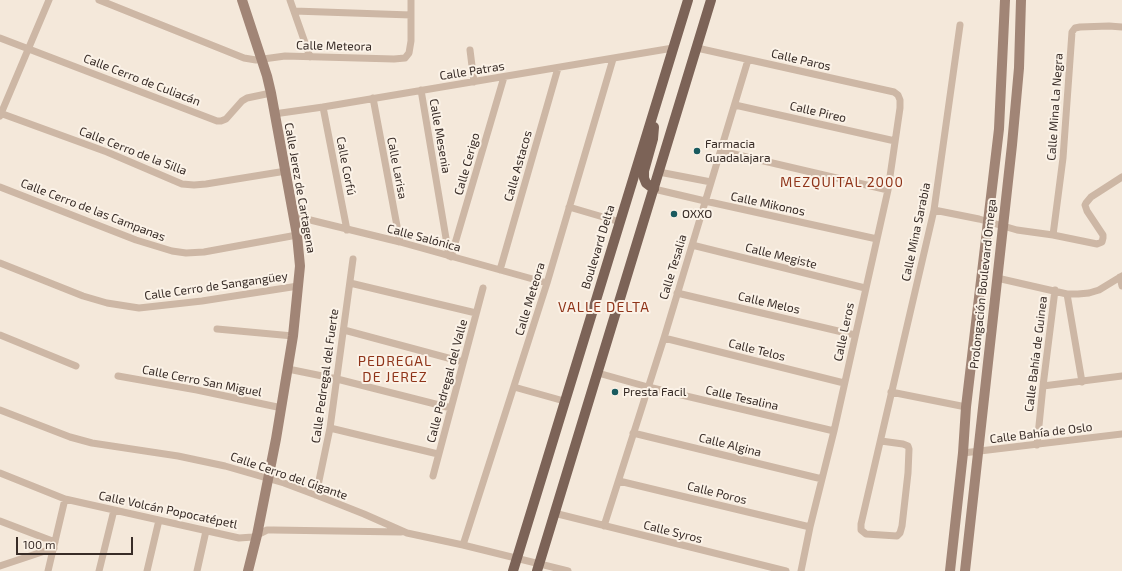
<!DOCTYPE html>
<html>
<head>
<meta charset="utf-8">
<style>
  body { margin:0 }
  #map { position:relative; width:1122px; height:571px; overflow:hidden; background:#f4e8da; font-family:"Exo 2",sans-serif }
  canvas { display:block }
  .scale { position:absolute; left:16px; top:537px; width:117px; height:18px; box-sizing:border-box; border:2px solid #382c27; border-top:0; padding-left:5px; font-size:12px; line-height:14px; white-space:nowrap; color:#382c27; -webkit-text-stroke:3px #fbf2e7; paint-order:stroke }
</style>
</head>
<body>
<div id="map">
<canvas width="1122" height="571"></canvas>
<div class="scale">100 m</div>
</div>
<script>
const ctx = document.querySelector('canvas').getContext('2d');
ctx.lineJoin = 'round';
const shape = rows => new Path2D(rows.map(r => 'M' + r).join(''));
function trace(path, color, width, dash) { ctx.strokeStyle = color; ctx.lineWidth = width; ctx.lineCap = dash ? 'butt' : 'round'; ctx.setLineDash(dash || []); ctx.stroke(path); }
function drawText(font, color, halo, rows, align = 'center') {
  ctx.font = font + ' "Exo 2",sans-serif'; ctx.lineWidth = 4; ctx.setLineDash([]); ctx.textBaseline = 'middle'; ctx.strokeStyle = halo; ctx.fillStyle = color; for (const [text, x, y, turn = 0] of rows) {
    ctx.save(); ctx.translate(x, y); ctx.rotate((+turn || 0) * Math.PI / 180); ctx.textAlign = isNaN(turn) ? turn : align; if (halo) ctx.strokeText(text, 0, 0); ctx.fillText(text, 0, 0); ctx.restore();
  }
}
trace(shape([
  [99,0,244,58,256,60,285,56,394,59,405,58,409,53,411,41,411,0],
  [290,0,310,57],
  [294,11,411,15],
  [0,38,217,121,221,121,226,119,242,101,247,98,271,93],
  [697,48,894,92,898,95,900,100,900,108,888,190,834,431,810,527,801,571],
  [470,50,474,82],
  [421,90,449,256],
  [373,98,400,242],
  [735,105,895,141],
  [323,107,347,230],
  [0,113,107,152,182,184,194,185,206,184,286,171],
  [274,114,323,107,673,48],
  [0,116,49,0],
  [721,151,888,190],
  [659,172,711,182],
  [0,187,136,240,172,251,186,253,204,252,297,235],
  [654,189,705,201,877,239],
  [569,207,620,222],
  [934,210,979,219,1017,230,1053,235,1097,244,1102,242,1103,238,1103,235,1087,211,1085,205,1086,203,1091,197,1122,177],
  [294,216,400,242,547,283],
  [1053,235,1063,158,1072,32,1075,28,1080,27,1109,26,1122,27],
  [692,245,865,288],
  [451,257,504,77],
  [0,263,83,296,107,303,139,308,202,301,298,286],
  [500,270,558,68],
  [1120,277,1122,286],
  [997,278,1067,294,1078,294,1089,293,1099,290,1122,276],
  [350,283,476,313],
  [677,293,855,335],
  [1067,294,1082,382],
  [217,329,293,336],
  [344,330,463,362],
  [0,335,76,366],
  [664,338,844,383],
  [288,369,337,379,451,408],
  [598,373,648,387,834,431],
  [118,376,197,390,282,408],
  [1043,386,1122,376],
  [514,387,564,401],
  [891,392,966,407],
  [0,410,70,437,92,443,178,456,225,466,284,483,316,495,364,514,407,533,463,545,568,571],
  [330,428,438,454],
  [633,433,822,479],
  [881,441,903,444,908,446,909,449,908,473,902,526,900,533,897,536,866,534,861,530,861,524,934,210,960,25],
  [1037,445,1043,386,1055,290],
  [963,453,1122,434],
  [0,473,65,499,239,538,253,537,267,530,273,530,401,532],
  [433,476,483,288],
  [619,481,810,527],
  [316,495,330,428,353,259],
  [554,513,786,571],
  [0,521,55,542],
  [604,526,664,338,748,60],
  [463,545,547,283,613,59],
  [0,566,54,548],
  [48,571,65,499],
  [99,571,114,510],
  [147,571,159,520],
  [197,571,206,531]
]), '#cdb7a5', 7);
trace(shape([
  [242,0,267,76,271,93,297,235,300,266,293,336,276,439,257,535,248,571],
  [950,571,963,453,966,407,999,129,1005,0],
  [965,571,1012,145,1019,68,1021,0]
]), '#a18576', 10);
trace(shape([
  [654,127,653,139,644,171,644,178,646,183,654,189],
  [513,571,688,0],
  [537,571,711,0]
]), '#7c6357', 10);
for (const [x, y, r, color] of [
  [697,151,4,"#195a5e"],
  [674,214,4,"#195a5e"],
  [615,392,4,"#195a5e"]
]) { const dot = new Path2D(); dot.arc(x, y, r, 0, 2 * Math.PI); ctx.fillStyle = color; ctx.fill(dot); trace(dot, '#fbf2e7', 1.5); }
drawText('12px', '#382c27', '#fbf2e7', [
  ["Calle Meteora",334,46,1],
  ["Calle Paros",801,60,13],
  ["Calle Patras",472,71,-9],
  ["Calle Cerro de Culiacán",142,80,21],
  ["Calle Mina La Negra",1055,107,-86],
  ["Calle Pireo",818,112,13],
  ["Calle Mesenia",440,136,80],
  ["Calle Cerro de la Silla",133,151,21],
  ["Calle Cerigo",467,164,-74],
  ["Calle Corfú",346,166,79],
  ["Calle Astacos",518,166,-74],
  ["Calle Larisa",397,168,79],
  ["Calle Jerez de Cartagena",300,188,80],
  ["Calle Mikonos",768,204,12],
  ["Calle Cerro de las Campanas",93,210,21],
  ["Calle Mina Sarabia",916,232,-78],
  ["Calle Salónica",424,238,15],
  ["Boulevard Delta",598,247,-73],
  ["Calle Megiste",781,256,14],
  ["Calle Tesalia",673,267,-73],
  ["Prolongación Boulevard Omega",983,284,-84],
  ["Calle Cerro de Sangangüey",216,286,-8],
  ["Calle Meteora",530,299,-73],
  ["Calle Melos",769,303,13],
  ["Calle Leros",844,332,-78],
  ["Calle Telos",757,350,14],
  ["Calle Bahía de Guinea",1036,354,-83],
  ["Calle Pedregal del Fuerte",325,376,-82],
  ["Calle Cerro San Miguel",202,381,11],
  ["Calle Pedregal del Valle",447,381,-75],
  ["Calle Tesalina",742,398,13],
  ["Calle Bahía de Oslo",1041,433,-7],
  ["Calle Algina",730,445,14],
  ["Calle Cerro del Gigante",289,476,19],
  ["Calle Poros",717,493,14],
  ["Calle Volcán Popocatépetl",168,510,12],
  ["Calle Syros",673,532,14]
]);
drawText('12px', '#382c27', '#fbf2e7', [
  ["Farmacia",705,144],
  ["Guadalajara",705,158],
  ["OXXO",682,214],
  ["Presta Facil",623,392]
], 'left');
ctx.letterSpacing = '1px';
drawText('14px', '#8f3419', '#fbf2e7', [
  ["MEZQUITAL 2000",842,182],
  ["VALLE DELTA",604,307],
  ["PEDREGAL",395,361],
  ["DE JEREZ",395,377]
]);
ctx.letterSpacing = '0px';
</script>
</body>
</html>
